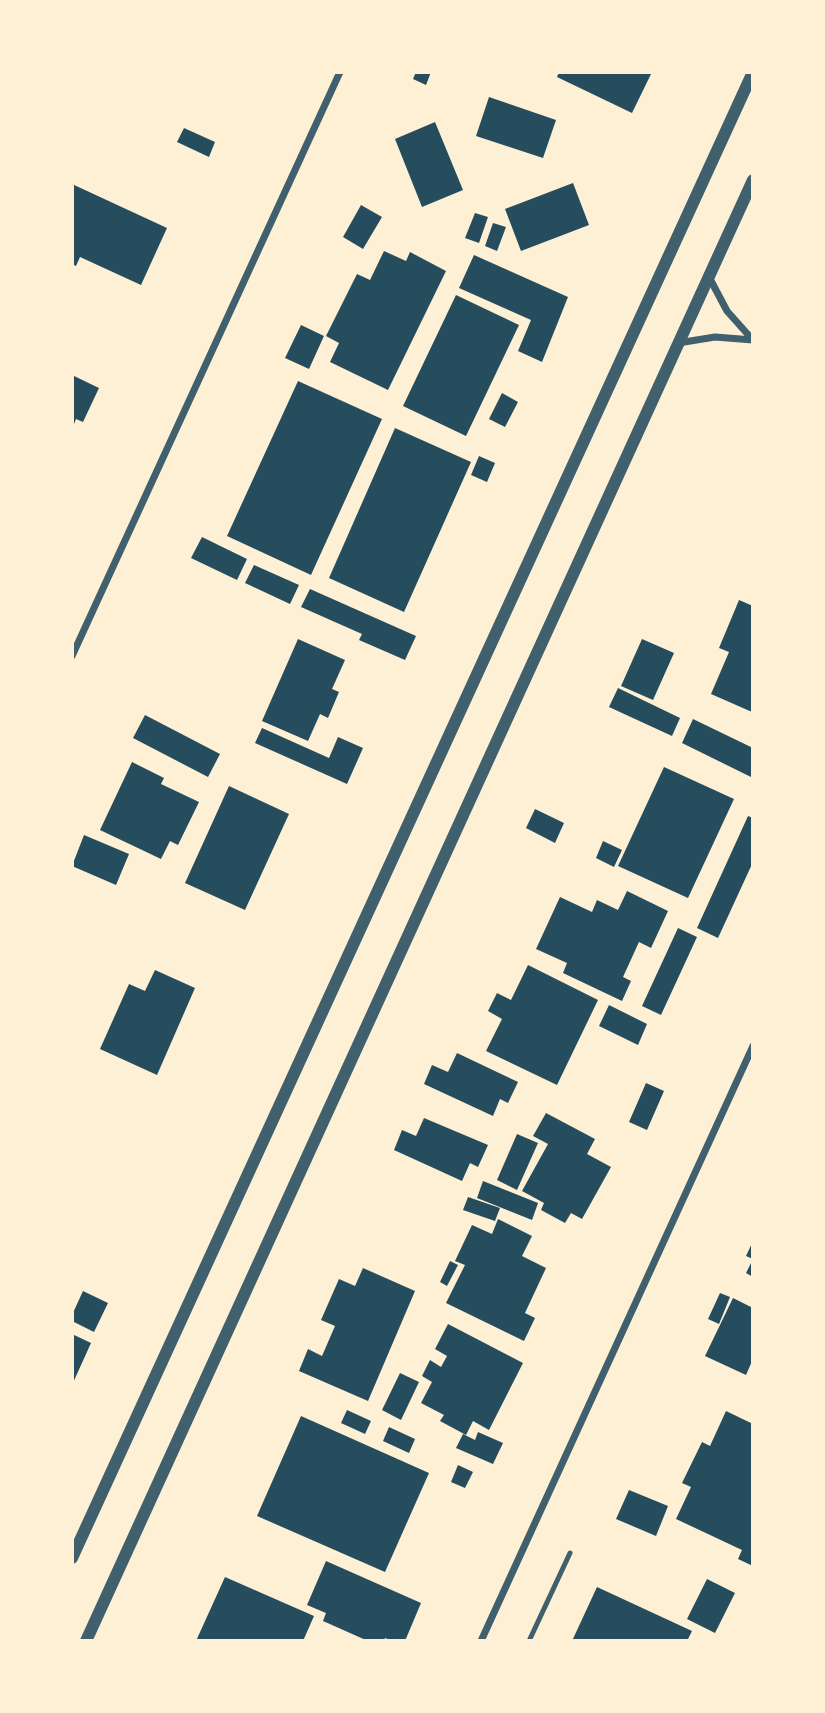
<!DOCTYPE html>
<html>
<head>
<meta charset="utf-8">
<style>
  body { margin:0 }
  #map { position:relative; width:825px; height:1713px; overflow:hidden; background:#fdf0d5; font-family:"PT Sans Narrow",sans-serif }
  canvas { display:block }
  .frame { position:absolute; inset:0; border:74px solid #fdf0d5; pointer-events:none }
</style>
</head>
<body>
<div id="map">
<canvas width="825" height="1713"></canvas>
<div class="frame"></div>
</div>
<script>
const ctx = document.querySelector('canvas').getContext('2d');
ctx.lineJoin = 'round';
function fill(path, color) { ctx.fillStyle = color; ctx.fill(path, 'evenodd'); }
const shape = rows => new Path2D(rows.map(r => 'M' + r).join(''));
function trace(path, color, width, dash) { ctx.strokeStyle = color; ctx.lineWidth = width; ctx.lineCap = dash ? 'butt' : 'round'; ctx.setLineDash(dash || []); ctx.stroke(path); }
fill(shape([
  [416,72,431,72,426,85,413,79],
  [559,72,652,72,632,113,557,77],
  [489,97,556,120,543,158,476,136],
  [435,122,463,190,422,207,395,139],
  [184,128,215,142,209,157,177,142],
  [573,183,589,225,521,251,505,209],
  [72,184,167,228,141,285,80,257,76,266,72,264],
  [361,205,382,217,363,249,343,237],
  [475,213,488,217,479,243,465,238],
  [493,223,506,227,497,251,485,246],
  [384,251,406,261,410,252,446,271,388,390,330,362,339,343,326,336,357,274,370,280],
  [474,255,568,297,542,362,518,351,531,320,459,288],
  [456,295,519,325,466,436,403,406],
  [301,325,324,336,309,369,285,358],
  [72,375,99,388,83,422,76,419,72,429],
  [298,381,382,419,311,575,227,536],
  [502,393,518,402,505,427,489,419],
  [395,428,471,462,404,612,329,578],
  [479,456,495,463,487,482,471,475],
  [202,537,247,559,237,580,191,558],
  [254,565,299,585,290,604,245,583],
  [310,589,416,636,405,660,359,640,362,634,301,607],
  [739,600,753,606,752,712,711,694,729,652,719,648],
  [298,639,345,660,332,689,339,692,328,718,320,714,308,741,262,721],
  [642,639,674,653,653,700,621,686],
  [618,688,680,718,672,736,609,707],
  [145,715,220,754,208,777,133,738],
  [693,719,753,748,753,778,682,743],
  [262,728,329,758,338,737,363,748,347,784,255,743],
  [132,762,164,778,161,784,199,802,178,845,170,841,161,859,100,830],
  [664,767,734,799,688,898,618,866],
  [229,786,289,814,245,910,185,883],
  [535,809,564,823,555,843,526,828],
  [748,816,753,818,753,862,718,938,697,928],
  [84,835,129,854,116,885,72,866],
  [603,841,622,850,614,867,596,858],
  [627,891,668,911,651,948,639,942,623,977,631,981,622,1001,563,973,567,963,536,949,560,897,592,912,597,900,618,910],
  [678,928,697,937,661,1015,642,1006],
  [528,965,598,1000,557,1085,486,1051,502,1019,488,1011,497,993,511,1000],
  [155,970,195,988,157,1075,100,1049,129,984,145,991],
  [609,1005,647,1024,638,1045,599,1026],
  [457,1053,518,1082,508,1103,500,1099,493,1116,424,1084,432,1065,448,1072],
  [646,1083,664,1091,647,1130,629,1122],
  [546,1113,595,1139,587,1154,611,1167,582,1219,571,1213,565,1223,541,1210,544,1203,522,1191,548,1144,533,1136],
  [424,1118,488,1145,478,1167,470,1163,462,1181,394,1150,402,1130,416,1136],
  [517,1134,538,1143,517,1190,497,1180],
  [483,1181,538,1203,532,1220,477,1198],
  [468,1197,500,1208,495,1221,463,1210],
  [498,1219,532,1236,522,1256,546,1268,525,1313,535,1318,524,1341,446,1303,465,1265,455,1261,472,1225,492,1234],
  [753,1241,753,1277,746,1273,753,1259,746,1256],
  [450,1261,458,1265,447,1286,440,1282],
  [363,1268,415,1291,368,1401,299,1371,308,1349,322,1356,335,1326,321,1320,339,1279,355,1286],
  [83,1291,108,1303,94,1332,72,1321,72,1315],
  [720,1293,730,1297,719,1324,708,1319],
  [733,1298,753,1308,753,1359,746,1375,705,1356],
  [448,1324,523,1363,489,1430,473,1421,466,1435,440,1421,444,1415,421,1403,432,1382,422,1376,430,1360,441,1367,447,1356,435,1349],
  [72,1334,91,1343,72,1385],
  [400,1373,419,1382,401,1420,382,1410],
  [347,1410,371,1421,365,1434,341,1423],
  [726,1411,753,1424,753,1566,738,1559,742,1550,676,1519,691,1487,682,1483,702,1442,710,1446],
  [301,1416,429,1473,385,1572,257,1516],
  [389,1427,415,1439,409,1453,383,1441],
  [478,1432,503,1443,493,1464,456,1448,463,1434,475,1440],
  [458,1465,473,1472,465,1488,451,1482],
  [629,1490,668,1506,656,1536,616,1519],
  [326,1561,421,1603,405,1641,392,1641,385,1638,384,1641,368,1641,323,1621,326,1613,307,1605],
  [225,1577,314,1616,303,1641,196,1641],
  [707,1579,735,1593,715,1633,687,1619],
  [597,1587,692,1631,687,1641,572,1641]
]), '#264d5e');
trace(shape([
  [529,1641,570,1553]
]), '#3f606c', 5);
trace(shape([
  [709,277,727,311,752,339],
  [678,343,715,337,753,340],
  [72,656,340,72],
  [481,1641,753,1046]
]), '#3f606c', 7);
trace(shape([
  [72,1558,753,72],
  [86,1641,753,180]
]), '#3f606c', 12);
</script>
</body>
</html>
